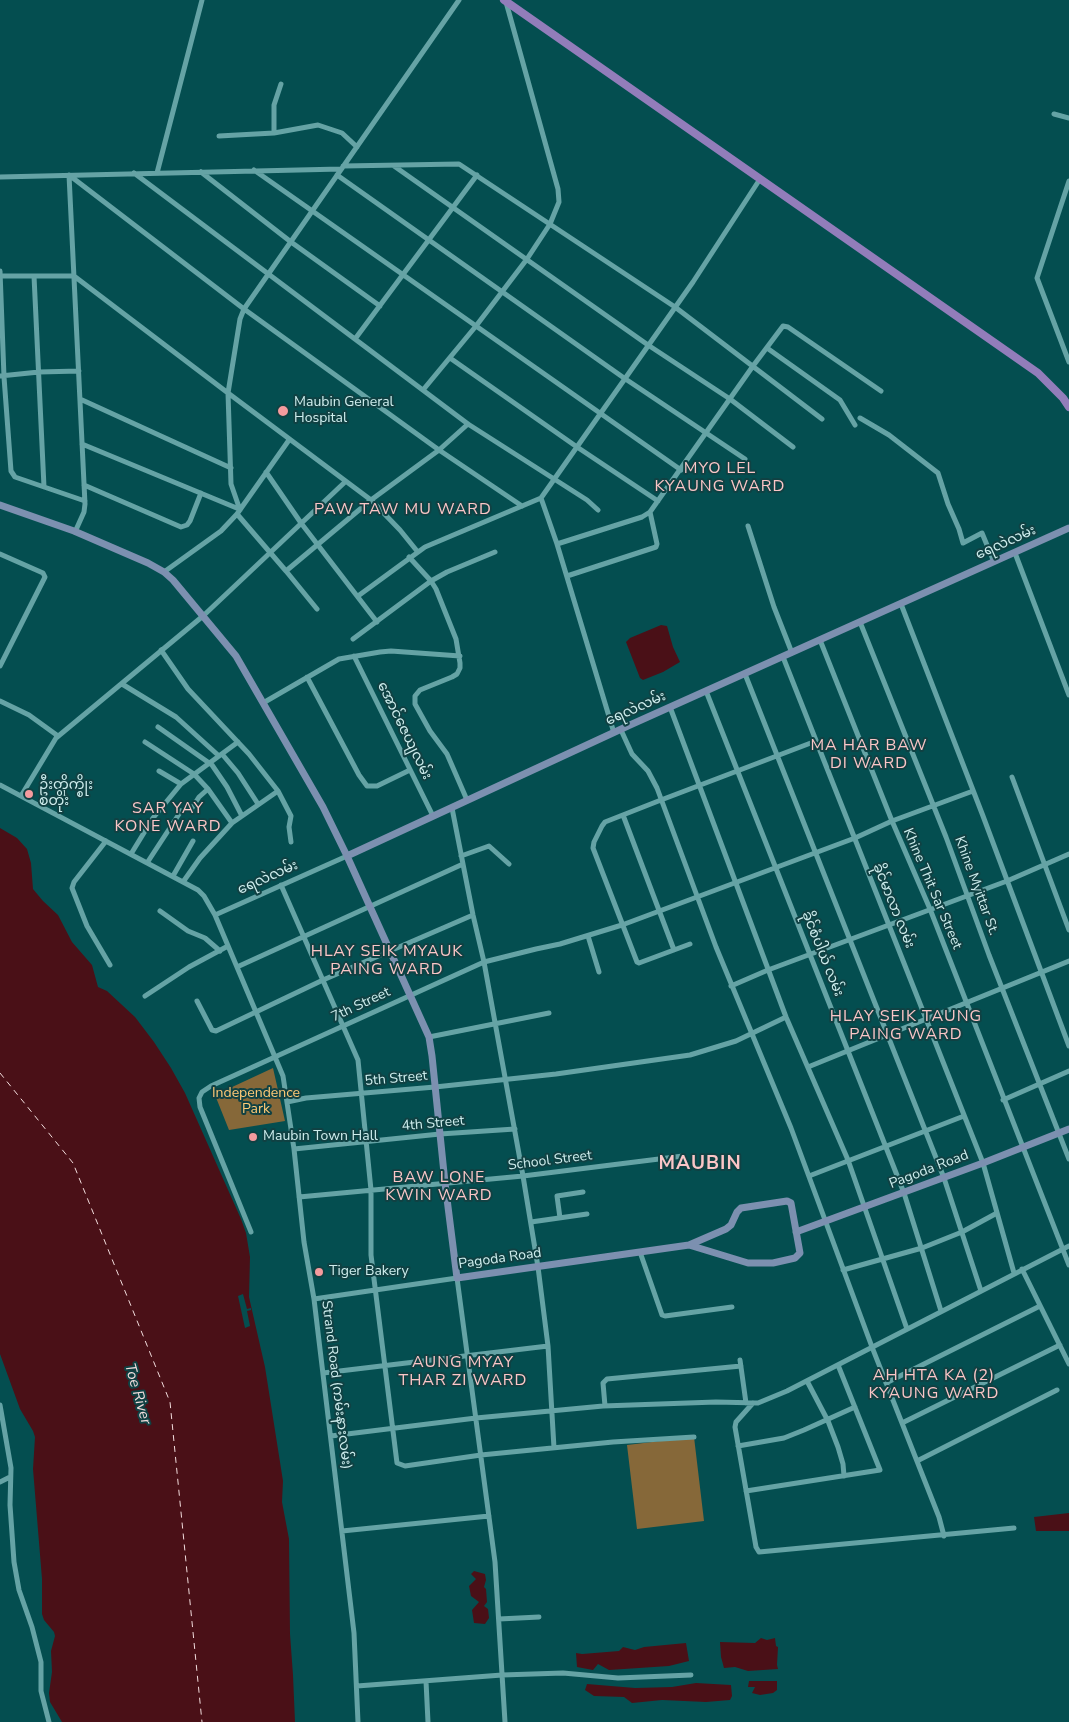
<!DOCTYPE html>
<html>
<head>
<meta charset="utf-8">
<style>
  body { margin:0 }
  canvas { display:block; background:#044e50 }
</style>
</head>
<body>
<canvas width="1069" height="1722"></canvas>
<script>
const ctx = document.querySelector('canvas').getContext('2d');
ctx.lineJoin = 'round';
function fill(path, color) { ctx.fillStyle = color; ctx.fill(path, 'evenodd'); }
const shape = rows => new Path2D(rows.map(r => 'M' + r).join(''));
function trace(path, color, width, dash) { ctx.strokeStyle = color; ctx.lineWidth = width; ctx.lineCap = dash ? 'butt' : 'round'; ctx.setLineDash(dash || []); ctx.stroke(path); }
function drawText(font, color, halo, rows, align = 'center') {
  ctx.font = font + ' "Nunito Sans","Noto Sans Myanmar",sans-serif'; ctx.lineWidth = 4; ctx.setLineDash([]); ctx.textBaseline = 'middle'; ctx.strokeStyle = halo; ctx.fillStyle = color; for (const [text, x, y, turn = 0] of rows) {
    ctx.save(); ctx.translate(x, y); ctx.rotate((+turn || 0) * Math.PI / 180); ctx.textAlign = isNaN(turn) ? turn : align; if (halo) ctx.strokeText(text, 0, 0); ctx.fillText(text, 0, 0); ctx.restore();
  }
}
fill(shape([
  [273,1068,285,1121,229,1130,215,1095],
  [694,1437,704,1521,637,1529,627,1445]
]), '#866839');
fill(shape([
  [661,625,667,626,673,647,680,662,663,672,643,680,640,678,626,642,630,638],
  [0,828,17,838,27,849,31,863,33,889,43,901,58,915,72,942,92,965,98,987,107,991,135,1017,154,1042,171,1068,185,1093,241,1219,246,1233,250,1257,249,1297,265,1367,283,1481,282,1502,289,1539,290,1634,293,1675,295,1722,62,1722,50,1702,49,1693,52,1672,51,1651,55,1636,54,1632,44,1620,42,1614,42,1579,33,1469,35,1437,33,1431,20,1409,0,1354],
  [1069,1513,1069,1531,1036,1531,1034,1517],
  [474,1571,485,1574,486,1580,484,1587,486,1589,487,1602,484,1606,488,1609,489,1618,485,1624,474,1623,472,1610,479,1602,471,1596,469,1586,476,1579,471,1574],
  [761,1638,767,1640,775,1638,776,1646,778,1647,777,1665,778,1669,748,1671,735,1667,724,1668,721,1657,720,1642,755,1643],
  [686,1643,689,1661,669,1666,609,1670,598,1664,593,1670,577,1667,576,1653,582,1654,619,1651,623,1647,635,1650,644,1647],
  [749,1681,777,1681,777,1690,773,1693,760,1695,752,1693,755,1687,748,1687],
  [696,1683,731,1685,732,1696,730,1700,706,1702,662,1700,632,1703,624,1697,594,1696,585,1690,587,1684,635,1688,672,1687]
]), '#4a1017');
fill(shape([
  [243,1294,247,1309,251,1308,251,1310,247,1311,250,1326,245,1328,238,1296]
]), '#044e50');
trace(shape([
  [0,1073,73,1163,170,1402,202,1722]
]), '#f2dddd', 1, [6, 5]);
trace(shape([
  [1054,114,1069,118],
  [274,133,274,105,281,84],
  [219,136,274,133,318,125,342,133,357,147],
  [343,166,459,164,675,307,822,419],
  [394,166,648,345,730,399,793,447],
  [254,170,681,470],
  [201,172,291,242,380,306],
  [134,173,468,424,587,500,598,510],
  [157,173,202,0],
  [337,175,624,378,745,459],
  [0,177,341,169],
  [1069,181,1037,278,1069,362],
  [0,271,4,377,11,471,15,477,85,501],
  [0,276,74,276,228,393,231,484,240,510],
  [34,276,44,487],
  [355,339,477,175],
  [767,348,840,400,855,425],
  [450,358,577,447,658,501],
  [0,376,39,372,79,371],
  [423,390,476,326,527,259,550,224,559,202,558,189,506,2],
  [80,399,231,468],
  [860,418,889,435,938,473,948,504,959,529,963,543,982,533,994,562],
  [82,444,239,509],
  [266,472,301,523,377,622],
  [84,485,181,527,187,525,190,521,201,493],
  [541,498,557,544,614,733],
  [237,514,286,571,371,500,439,450,468,424],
  [748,526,774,607,792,653],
  [75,532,84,512,85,504,69,175,244,309,439,450,522,506],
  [557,544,642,517,650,512,753,366,783,326,788,327,881,391],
  [417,551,400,530,371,500,228,393,240,319,244,309,459,0],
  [1015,553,1069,695],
  [0,554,43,573,45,577,0,666],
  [409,557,431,581,436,589,456,639,460,663,460,668,457,674,452,677,420,690,415,696,415,704,430,731,447,754,467,800],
  [286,571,317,609],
  [164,572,221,531,237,514,289,440],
  [567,576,656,547,657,544,650,512],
  [358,596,425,547,541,498,693,282,760,179],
  [901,604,983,816,1069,1046],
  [860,622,946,837,989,955,1069,1159],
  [353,639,431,581,447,572,495,552],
  [820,640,892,821,930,909,1069,1265],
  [161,650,188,689,249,754,278,791,291,816,289,827,291,842],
  [354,656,433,816],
  [783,657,983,1163,1014,1273],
  [745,674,944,1178,981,1291],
  [307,677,359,775,367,786,377,786,410,770],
  [122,684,176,717,219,756],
  [706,691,904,1193,941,1311],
  [0,701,29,715,58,736],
  [263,703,339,659,380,652,391,651,460,656],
  [670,707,786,1017,848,1160,907,1329],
  [158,727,212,765,227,787,242,816],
  [621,730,632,754,648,771,657,788,716,947,791,1128,872,1347,939,1517,944,1536],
  [145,742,194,774,208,789,232,823],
  [222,754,238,773,258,804],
  [159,771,181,784],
  [1012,777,1069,930],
  [0,785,198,890,204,896,215,915,283,1076,294,1149,304,1242,314,1299,354,1633,358,1722],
  [21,796,56,738,203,616,345,482],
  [192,808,199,797,208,789],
  [452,808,473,915,484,962,523,1176,538,1267,548,1346,554,1448],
  [623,815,674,950],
  [106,841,74,882,72,888,87,926,110,965],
  [131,854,153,818,181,784,238,742],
  [461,856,489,846,509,864],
  [147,863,181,811],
  [173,876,193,841],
  [183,882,200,858,232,823,278,791],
  [281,885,358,1060,371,1190,371,1255,397,1463,405,1466,481,1455,613,1442,694,1437],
  [160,911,188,931,205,938,220,951],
  [215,915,347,856],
  [588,936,599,972],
  [690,944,639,963,637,962,593,848,594,842,602,826,605,822,661,800,816,741],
  [237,967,463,864],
  [731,986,768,970,1007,881,1069,854],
  [145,996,189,967,228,946],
  [197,1001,212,1030,216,1031,323,980,473,915],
  [429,1037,549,1013],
  [808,1067,1069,961],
  [1003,1100,1069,1071],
  [287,1102,306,1098,435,1087,556,1074,690,1055,736,1041,786,1017],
  [294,1149,440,1134,515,1129],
  [809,1176,964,1116],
  [299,1197,523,1176,683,1156],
  [560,1218,557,1196,583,1192],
  [531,1222,587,1214],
  [251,1232,200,1107,199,1098,202,1092,211,1086,484,962,536,949,560,944,622,925,855,838,892,821,973,791],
  [640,1252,662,1315,665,1316,732,1307],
  [1022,1269,1069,1364],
  [843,1270,922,1248,962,1232,997,1213],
  [314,1299,457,1278,495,1562,505,1722],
  [740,1360,746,1403],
  [323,1373,548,1346],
  [807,1381,828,1421,838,1447,843,1464,844,1476],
  [886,1383,1040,1306],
  [753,1403,736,1422,735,1427,756,1547,759,1552,1014,1528],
  [0,1405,11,1468,10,1505,14,1562,19,1590,32,1627,41,1662,41,1691,49,1722],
  [605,1406,603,1383,607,1379,741,1366],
  [902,1423,1060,1345],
  [331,1436,476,1418,603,1406,716,1402,758,1403,787,1391,1069,1246],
  [738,1446,784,1438,804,1430,855,1407],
  [917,1461,1057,1390],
  [0,1482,10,1477],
  [746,1491,880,1470,838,1365],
  [342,1531,489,1516],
  [499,1619,539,1617],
  [426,1681,428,1722],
  [357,1686,502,1675,563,1673,618,1678,691,1675]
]), '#65a3a5', 5);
trace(shape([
  [0,505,74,531,148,563,164,572,173,580,236,656,323,807,347,856,429,1037,432,1056,445,1183,457,1278,689,1245,726,1229,731,1225,737,1212,741,1208,787,1201,791,1203,800,1253,795,1258,773,1263,748,1263,689,1245],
  [347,856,630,725,1069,528],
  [796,1232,983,1163,1069,1129]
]), '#7c90b0', 7);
trace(shape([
  [504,0,1038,373,1063,398,1069,407]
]), '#927dba', 8);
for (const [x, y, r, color] of [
  [283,411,6,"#f59b9e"],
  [29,794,5,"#f59b9e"],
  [253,1137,5,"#f59b9e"],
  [319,1272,5,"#f59b9e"]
]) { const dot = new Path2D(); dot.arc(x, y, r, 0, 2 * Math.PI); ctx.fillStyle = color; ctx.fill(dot); trace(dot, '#104143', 2); }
drawText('14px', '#ceeded', '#104143', [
  ["Maubin General",294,403],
  ["Hospital",294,419],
  ["ဦးတိုက္စိုး",39,786],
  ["စတိုး",39,802],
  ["Maubin Town Hall",263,1137],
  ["Tiger Bakery",329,1272]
], 'left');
drawText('14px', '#ceeded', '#104143', [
  ["ရေလဲလမ်း",1006,543,-24],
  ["ရေလဲလမ်း",636,709,-24],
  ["အောင်ဇေယျလမ်း",404,731,64],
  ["ရေလဲလမ်း",268,878,-24],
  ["Khine Myittar St.",976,886,70],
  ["Khine Thit Sar Street",932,889,67],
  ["ခိုင်မာလာ လမ်း",893,906,68],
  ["ခိုင်စံပါယ် လမ်း",822,954,68],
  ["7th Street",361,1005,-25],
  ["5th Street",396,1079,-5],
  ["4th Street",433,1124,-5],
  ["School Street",550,1161,-7],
  ["Pagoda Road",929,1170,-21],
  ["Pagoda Road",500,1259,-8],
  ["Strand Road (ကမ်းနားလမ်း)",336,1385,83]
]);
drawText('14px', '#ffca77', '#104143', [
  ["Independence",256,1094],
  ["Park",256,1110]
]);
drawText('italic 15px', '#f2dddd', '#104143', [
  ["Toe River",137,1394,74]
]);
ctx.letterSpacing = '1px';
drawText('16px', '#fbc6c7', '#104143', [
  ["MYO LEL",720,469],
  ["KYAUNG WARD",720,487],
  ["PAW TAW MU WARD",403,510],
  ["MA HAR BAW",869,746],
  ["DI WARD",869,764],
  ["SAR YAY",168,809],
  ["KONE WARD",168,827],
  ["HLAY SEIK MYAUK",387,952],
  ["PAING WARD",387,970],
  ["HLAY SEIK TAUNG",906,1017],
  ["PAING WARD",906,1035],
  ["BAW LONE",439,1178],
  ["KWIN WARD",439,1196],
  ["AUNG MYAY",463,1363],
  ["THAR ZI WARD",463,1381],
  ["AH HTA KA (2)",934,1376],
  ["KYAUNG WARD",934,1394]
]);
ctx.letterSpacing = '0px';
ctx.letterSpacing = '1px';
drawText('bold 19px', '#fbc6c7', '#104143', [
  ["MAUBIN",700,1164]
]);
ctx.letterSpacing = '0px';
</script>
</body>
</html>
